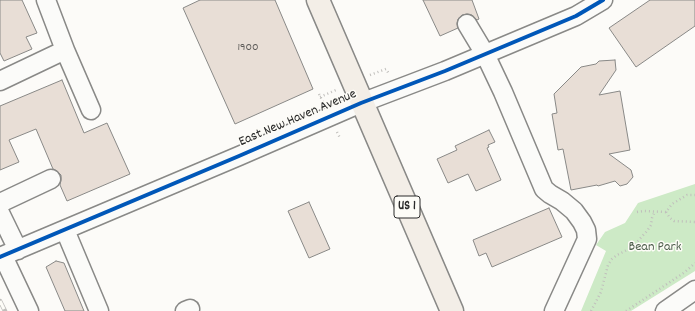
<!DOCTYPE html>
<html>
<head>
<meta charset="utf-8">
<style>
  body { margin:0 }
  canvas { display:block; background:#fcfbf8 }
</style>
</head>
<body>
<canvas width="695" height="311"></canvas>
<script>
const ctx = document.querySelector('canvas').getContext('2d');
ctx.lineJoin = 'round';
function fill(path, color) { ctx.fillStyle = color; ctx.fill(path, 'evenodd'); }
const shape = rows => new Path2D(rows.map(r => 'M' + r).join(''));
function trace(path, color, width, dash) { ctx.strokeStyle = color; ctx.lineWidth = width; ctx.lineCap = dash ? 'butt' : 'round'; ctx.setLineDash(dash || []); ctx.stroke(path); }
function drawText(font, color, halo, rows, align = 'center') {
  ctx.font = font + ' Dekko,sans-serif'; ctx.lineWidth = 3; ctx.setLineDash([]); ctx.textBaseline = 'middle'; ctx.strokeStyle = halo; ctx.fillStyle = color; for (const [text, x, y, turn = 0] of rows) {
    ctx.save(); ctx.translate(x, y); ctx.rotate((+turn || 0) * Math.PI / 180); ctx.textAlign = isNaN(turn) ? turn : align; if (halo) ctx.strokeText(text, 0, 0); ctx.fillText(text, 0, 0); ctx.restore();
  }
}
fill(shape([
  [695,184,695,271,631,311,581,311,606,251,596,245,605,232,625,223,638,203]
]), '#cdeac6');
const building = shape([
  [0,0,22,0,37,33,26,37,32,49,4,61,0,53,0,0],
  [200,0,275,0,313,89,235,124,183,8,200,0],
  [423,0,472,0,479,19,477,20,472,15,467,14,462,15,458,19,457,24,458,28,440,36,423,0],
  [650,0,695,0,695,26,636,67,609,28,650,0],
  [615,60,616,70,599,95,620,91,630,150,609,154,631,170,633,177,627,184,620,186,615,181,598,186,597,185,571,190,563,149,558,150,552,114,557,113,554,94,581,67,596,64,599,61,615,60],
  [62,80,84,133,107,123,130,174,67,201,60,185,61,180,61,175,57,171,53,169,36,129,9,140,19,162,0,170,0,106,62,80],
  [489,130,495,142,488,145,489,147,487,148,501,180,476,191,468,174,448,183,437,159,457,150,455,146,489,130],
  [309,202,330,249,309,258,288,211,309,202],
  [549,208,562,237,492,267,486,253,479,256,473,240,549,208],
  [56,261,64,263,84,311,65,311,46,267,56,261]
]);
fill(building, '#e8ded6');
trace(building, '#898987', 1);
const minor = shape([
  [46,0,65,50],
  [467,24,485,54,503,92,544,189,550,194,562,201,574,211,582,222,586,230,587,239,554,311],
  [0,81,65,50,91,110],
  [0,203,51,179],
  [0,213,18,250],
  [65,230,99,311],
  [3,256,29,311],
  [0,257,239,156,361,103,445,71,576,16,603,0],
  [185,311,190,309],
  [665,311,695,290]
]);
const major = shape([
  [318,0,452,311]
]);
trace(minor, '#898987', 21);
trace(major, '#898987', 25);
trace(shape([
  [370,75,386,69,389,74],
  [319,94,323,102],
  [320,97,336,90],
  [337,132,340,138],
  [637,212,644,211,666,212,672,204,687,195,695,195],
  [666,212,670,218,674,221,695,222],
  [591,311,601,292,608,265,612,259,617,255,631,248,636,243,647,231,651,225,652,218,655,211],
  [626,311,670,282,685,272,695,263]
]), '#c0bfbc', 2.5, [1, 3]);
trace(minor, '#fbfbf9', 18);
trace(major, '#f3eee7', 22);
const rail = shape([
  [0,301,5,311]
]);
trace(rail, '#c0bfbc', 4.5);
trace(rail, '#fdfcf7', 3, [9]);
trace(shape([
  [0,257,239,156,361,103,445,71,576,16,603,0]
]), '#0057b8', 4);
drawText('12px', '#5a5856', null, [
  ["1900",248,48]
]);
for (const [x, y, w] of [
  [407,207,26]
]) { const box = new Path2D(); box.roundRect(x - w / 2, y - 11, w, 22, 3); ctx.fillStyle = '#fdfcf7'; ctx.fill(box); trace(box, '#2b2b2b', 1); }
drawText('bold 13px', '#2b2b2b', null, [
  ["US 1",407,207]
]);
drawText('14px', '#2b2b2b', '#fdfcf7', [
  ["East New Haven Avenue",298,119,-23]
]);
drawText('14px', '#50604e', '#fdfcf7', [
  ["Bean Park",655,248]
]);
</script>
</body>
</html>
